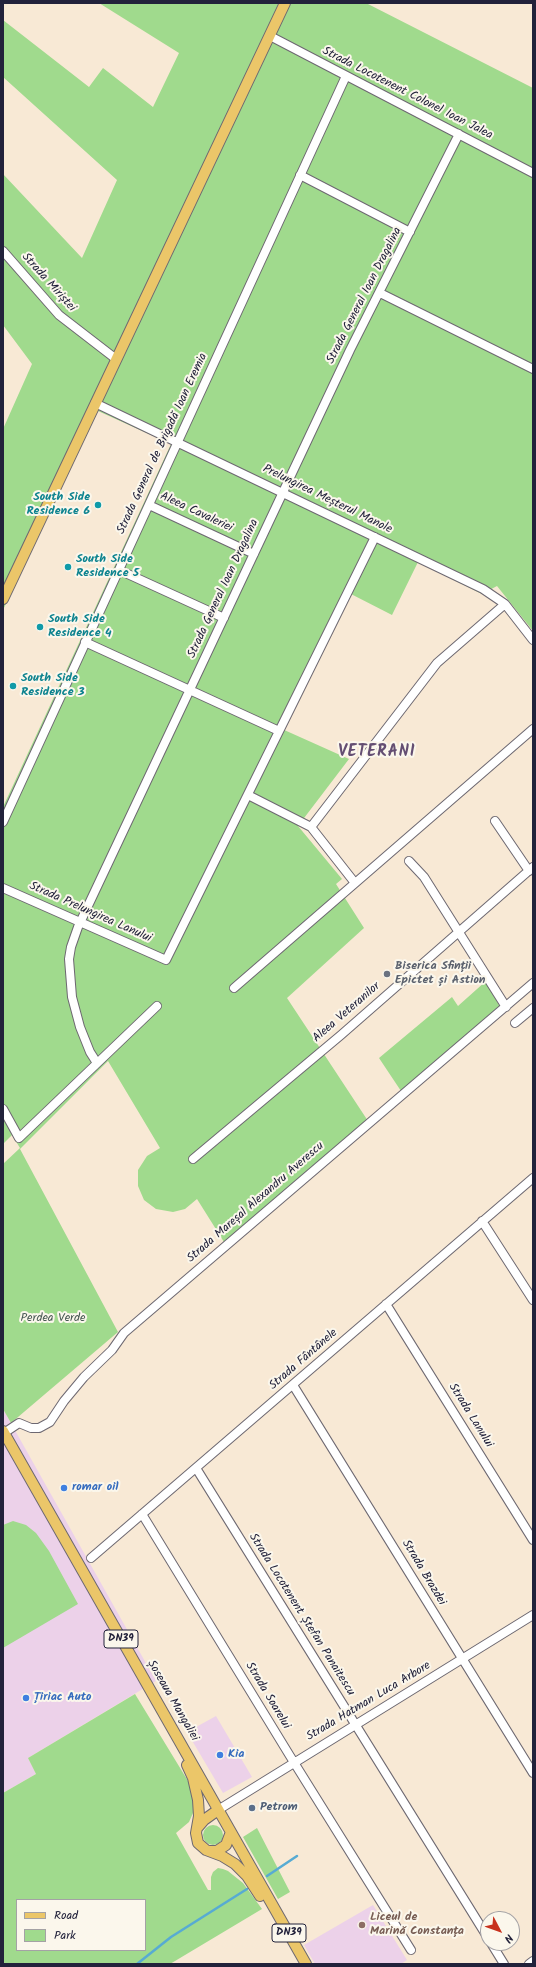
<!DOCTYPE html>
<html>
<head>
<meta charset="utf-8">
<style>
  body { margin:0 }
  #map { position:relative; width:536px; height:1967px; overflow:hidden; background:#f8e9d5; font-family:Kalam,sans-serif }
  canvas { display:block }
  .frame { position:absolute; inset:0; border:4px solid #22223b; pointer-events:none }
  .legend { position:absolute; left:16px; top:1899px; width:130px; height:52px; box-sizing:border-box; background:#fbf7ec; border:1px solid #a4a2a5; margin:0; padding:5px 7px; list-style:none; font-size:12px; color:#22223b }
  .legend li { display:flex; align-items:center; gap:8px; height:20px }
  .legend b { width:20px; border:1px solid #a4a2a5 }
  .north { position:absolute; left:480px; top:1911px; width:40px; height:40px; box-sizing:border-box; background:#fbf7ec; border:1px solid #a4a2a5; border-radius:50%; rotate:131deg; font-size:11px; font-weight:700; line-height:16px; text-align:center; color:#22223b }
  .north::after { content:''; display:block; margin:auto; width:14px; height:18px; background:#c8321e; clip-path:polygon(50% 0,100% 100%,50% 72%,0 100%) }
</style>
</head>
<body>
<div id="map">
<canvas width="536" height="1967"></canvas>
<div class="frame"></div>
<ul class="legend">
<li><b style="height:5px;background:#ebc669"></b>Road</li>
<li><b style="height:11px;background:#a0da8d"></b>Park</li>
</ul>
<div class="north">N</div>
</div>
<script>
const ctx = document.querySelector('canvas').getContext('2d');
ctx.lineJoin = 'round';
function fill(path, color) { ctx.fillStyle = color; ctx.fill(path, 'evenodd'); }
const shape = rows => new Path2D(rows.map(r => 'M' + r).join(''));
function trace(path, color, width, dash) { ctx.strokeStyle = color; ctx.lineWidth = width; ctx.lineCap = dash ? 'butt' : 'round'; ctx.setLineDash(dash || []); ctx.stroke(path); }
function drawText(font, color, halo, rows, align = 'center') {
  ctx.font = font + ' Kalam,sans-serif'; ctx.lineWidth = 4; ctx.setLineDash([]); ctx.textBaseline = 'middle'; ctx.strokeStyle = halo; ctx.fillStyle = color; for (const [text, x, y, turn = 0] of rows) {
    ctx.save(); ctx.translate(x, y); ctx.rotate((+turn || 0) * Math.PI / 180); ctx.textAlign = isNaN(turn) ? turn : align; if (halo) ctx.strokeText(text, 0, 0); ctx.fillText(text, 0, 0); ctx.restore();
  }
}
fill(shape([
  [3,1409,156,1681,28,1758,36,1774,3,1793],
  [216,1716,252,1777,223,1793,187,1732],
  [373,1905,407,1960,401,1964,315,1964,304,1945]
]), '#ecd1e9');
fill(shape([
  [99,3,366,3,533,88,533,631,497,586,482,594,418,562,392,615,349,593,282,729,349,759,298,826,342,879,336,884,364,928,287,998,368,1121,224,1242,197,1199,185,1209,173,1212,156,1209,144,1200,138,1186,138,1170,147,1156,160,1148,108,1061,20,1149,118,1332,11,1423,3,1409,3,1164,20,1148,12,1135,3,1144,3,807,171,444,98,411,3,610,3,429,32,364,3,325,3,174,82,258,117,180,3,77,3,20,89,87,103,68,153,107,179,53],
  [486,981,500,1007,401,1091,379,1058,452,997,458,1006],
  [13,1521,26,1525,36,1533,49,1551,78,1604,3,1648,3,1525],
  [135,1694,188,1781,194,1794,195,1805,193,1813,189,1822,176,1833,208,1890,211,1890,211,1877,213,1872,218,1868,223,1869,228,1871,243,1883,262,1909,170,1964,3,1964,3,1793,36,1774,28,1758],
  [17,1900,145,1900,145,1950,17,1950],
  '203 1835a10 10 0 1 1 20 0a10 10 0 1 1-20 0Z',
  [257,1828,290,1892,278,1899,243,1837]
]), '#a0da8d');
trace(shape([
  [267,1876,297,1856],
  [137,1964,171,1937,247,1889]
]), '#57abd3', 2.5);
const minor = shape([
  [270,36,533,173],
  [300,175,410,232],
  [3,251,59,315,116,359],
  [380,293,533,369],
  [95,403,483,589,505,604,533,640],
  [149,505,254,554],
  [119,570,224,618],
  [85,642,279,731],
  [248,795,311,827,355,883],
  [495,821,529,871],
  [3,822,346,76],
  [311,827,437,663,505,604],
  [409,861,424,877,506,1007],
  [3,888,166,960,375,537],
  [234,988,533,729],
  [515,1023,533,1008],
  [97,1063,90,1052,80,1027,72,997,69,959,71,947,78,927,350,350,459,134],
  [3,1109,19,1138,157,1006],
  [193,1159,341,1035,533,867],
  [482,1221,533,1300],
  [386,1304,533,1540],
  [293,1385,533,1773],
  [4,1433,19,1423,31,1428,39,1428,50,1422,64,1401,84,1377,112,1350,124,1333,533,983],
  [196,1468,488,1938],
  [142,1514,290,1756,411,1950],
  [91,1558,533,1178],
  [218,1810,533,1615],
  [491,1943,504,1964],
  [529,1964,533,1961]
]);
const major = shape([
  [3,599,285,3],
  [3,1431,306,1964],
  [187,1765,193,1778,198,1800,199,1816,196,1833,198,1843,206,1850,222,1856,235,1864,247,1876,260,1896],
  [198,1827,204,1820,218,1810],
  [210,1851,217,1851,226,1845,231,1832]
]);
trace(minor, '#6d6871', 10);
trace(major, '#6d6871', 12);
trace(minor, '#fff', 8);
trace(major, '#ebc669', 10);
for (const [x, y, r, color] of [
  [98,505,4,"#0f9aa8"],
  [68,567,4,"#0f9aa8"],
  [40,627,4,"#0f9aa8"],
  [13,686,4,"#0f9aa8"],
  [387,974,4,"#6b7280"],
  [64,1488,4,"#3f7fe0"],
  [26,1698,4,"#3f7fe0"],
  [220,1755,4,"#3f7fe0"],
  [252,1808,4,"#5c6f8a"],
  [362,1925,4,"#8d6e63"]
]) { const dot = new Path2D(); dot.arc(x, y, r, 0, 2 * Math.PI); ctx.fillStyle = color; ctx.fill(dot); trace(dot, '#fbf7ec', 1.5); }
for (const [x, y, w] of [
  [121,1639,34],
  [289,1933,34]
]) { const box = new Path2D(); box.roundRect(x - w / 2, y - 9, w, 18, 3); ctx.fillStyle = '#fbf7ec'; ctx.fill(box); trace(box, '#22223b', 1); }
drawText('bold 11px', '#22223b', null, [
  ["DN39",121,1639],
  ["DN39",289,1933]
]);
drawText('12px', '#22223b', '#fbf7ec', [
  ["Strada Locotenent Colonel Ioan Jalea",407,94,27],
  ["Strada Miriștei",48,283,48],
  ["Strada General Ioan Dragalina",365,296,-63],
  ["Strada General de Brigadă Ioan Eremia",163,444,-65],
  ["Prelungirea Meșterul Manole",327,500,26],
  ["Aleea Cavaleriei",196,513,25],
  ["Strada General Ioan Dragalina",224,589,-65],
  ["Strada Prelungirea Lanului",90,913,24],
  ["Aleea Veteranilor",347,1013,-41],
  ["Strada Mareșal Alexandru Averescu",256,1203,-41],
  ["Strada Fântânele",304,1360,-41],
  ["Strada Lanului",470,1416,58],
  ["Strada Brazdei",423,1573,59],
  ["Strada Locotenent Ștefan Panaitescu",301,1615,58],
  ["Strada Soarelui",267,1696,59],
  ["Șoseaua Mangaliei",172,1701,60],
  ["Strada Hatman Luca Arbore",369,1702,-31]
]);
drawText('bold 12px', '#0d838f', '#fbf7ec', [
  ["South Side",90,498,"right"],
  ["Residence 6",90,512,"right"],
  ["South Side",76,560],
  ["Residence 5",76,574],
  ["South Side",48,620],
  ["Residence 4",48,634],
  ["South Side",21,679],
  ["Residence 3",21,693]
], 'left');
drawText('bold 12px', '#5b616d', '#fbf7ec', [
  ["Biserica Sfinții",395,967],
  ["Epictet și Astion",395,981]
], 'left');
drawText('12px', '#485954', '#fbf7ec', [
  ["Perdea Verde",53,1319]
]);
drawText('bold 12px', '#366cbe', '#fbf7ec', [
  ["romar oil",72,1488],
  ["Țiriac Auto",34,1698],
  ["Kia",228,1755]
], 'left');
drawText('bold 12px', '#4e5e75', '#fbf7ec', [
  ["Petrom",260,1808]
], 'left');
drawText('bold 12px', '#785e54', '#fbf7ec', [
  ["Liceul de",370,1918],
  ["Marină Constanța",370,1932]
], 'left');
ctx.letterSpacing = '1px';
drawText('bold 16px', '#644e72', '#fbf7ec', [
  ["VETERANI",377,753]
]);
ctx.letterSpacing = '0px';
</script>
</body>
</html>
